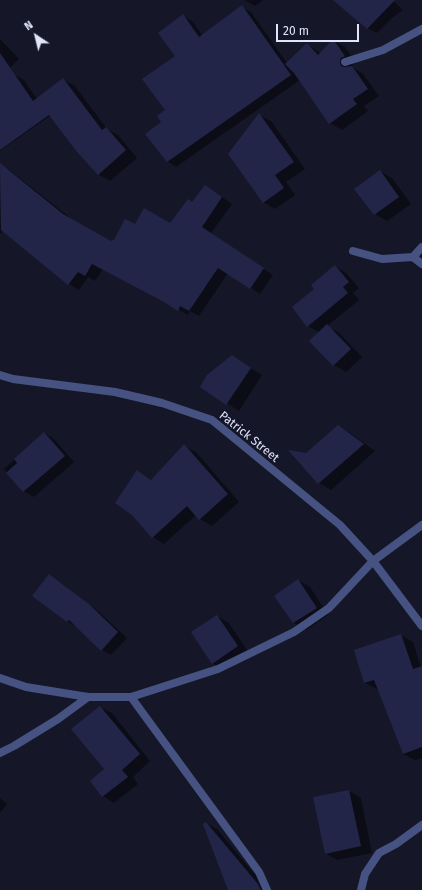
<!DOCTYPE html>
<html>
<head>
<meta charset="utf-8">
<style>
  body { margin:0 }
  #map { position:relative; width:422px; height:890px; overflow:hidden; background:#151729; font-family:"Fira Sans",sans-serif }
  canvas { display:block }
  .north { position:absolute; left:16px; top:16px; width:40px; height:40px; -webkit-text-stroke:3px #151729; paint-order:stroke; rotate:325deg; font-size:11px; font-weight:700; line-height:16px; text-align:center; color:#e1e5fb }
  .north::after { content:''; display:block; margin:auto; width:14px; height:18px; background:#e1e5fb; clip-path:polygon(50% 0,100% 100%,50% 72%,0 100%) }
  .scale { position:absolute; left:276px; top:24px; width:83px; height:18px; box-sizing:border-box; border:2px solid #e1e5fb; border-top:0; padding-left:5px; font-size:12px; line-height:14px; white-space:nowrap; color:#e1e5fb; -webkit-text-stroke:3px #151729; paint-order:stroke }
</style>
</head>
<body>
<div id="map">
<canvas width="422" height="890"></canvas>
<div class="north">N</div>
<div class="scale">20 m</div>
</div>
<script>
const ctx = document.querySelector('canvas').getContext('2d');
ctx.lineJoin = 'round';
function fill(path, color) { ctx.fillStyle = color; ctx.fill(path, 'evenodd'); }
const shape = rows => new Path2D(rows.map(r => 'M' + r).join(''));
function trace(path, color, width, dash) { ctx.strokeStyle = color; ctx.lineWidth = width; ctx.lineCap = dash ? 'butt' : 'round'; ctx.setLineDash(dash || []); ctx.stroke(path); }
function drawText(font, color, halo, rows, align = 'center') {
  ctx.font = font + ' "Fira Sans",sans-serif'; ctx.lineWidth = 3.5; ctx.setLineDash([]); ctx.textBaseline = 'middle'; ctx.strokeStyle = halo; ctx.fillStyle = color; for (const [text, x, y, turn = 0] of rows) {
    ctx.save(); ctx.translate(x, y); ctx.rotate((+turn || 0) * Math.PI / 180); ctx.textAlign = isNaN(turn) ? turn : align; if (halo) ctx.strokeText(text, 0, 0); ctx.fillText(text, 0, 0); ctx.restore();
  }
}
fill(shape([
  [244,0,263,0,255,6],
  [335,0,392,0,403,10,392,18,377,33,367,28],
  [242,7,251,12,287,63,307,44,320,53,333,40,345,47,356,63,353,64,352,67,363,74,379,96,364,106,368,111,342,130,330,123,300,80,176,167,167,161,163,123,166,111,183,16,192,21,202,35],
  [0,39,19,59,2,75,0,74],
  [13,74,24,80,43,108,64,80,75,86,107,129,118,135,137,158,110,181,98,174,51,115,0,151,0,82],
  [259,115,271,121,305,169,286,182,295,195,275,209,263,202],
  [1,165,11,171,73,220,112,242,114,242,135,226,170,224,193,203,205,186,215,192,232,204,211,233,273,275,260,294,228,273,199,316,190,311,188,315,169,304,103,269,95,281,88,277,79,290,69,284,3,231,0,234],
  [380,171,392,178,411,204,387,221,375,214],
  [335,266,346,273,359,288,353,293,359,300,327,326,339,333,362,357,346,372,334,365,311,341,320,333,308,326,315,289],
  [244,364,262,375,239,411,201,387],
  [338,426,350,433,375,451,331,490,319,483,291,451,306,455],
  [44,433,54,439,74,462,34,497,23,491,4,469],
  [184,446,196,452,239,502,212,526,200,519,196,515,164,544,153,537,138,471,152,480],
  [49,575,59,581,98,611,127,638,111,655,102,650,77,627,67,621],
  [298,580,310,587,328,615,306,630,294,623,275,596],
  [217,616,229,623,249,653,224,670,212,663],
  [401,635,413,642,421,668,422,667,422,758,415,760,403,754,378,689,377,689,365,683],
  [100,707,112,713,150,761,133,777,138,784,114,803,103,796,105,769],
  [349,791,361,798,372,853,337,860,325,853,315,798],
  [0,798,7,804,0,813],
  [206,823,217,829,266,888,267,890,229,890]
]), '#0007');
fill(shape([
  [333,0,395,0,367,29],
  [242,5,291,75,167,162,145,134,161,122,157,116,165,110,142,79,175,56,158,33,183,14,199,37],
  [333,39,345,56,341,58,340,60,340,63,341,66,344,67,352,66,368,89,353,99,357,104,329,124,294,73,285,64,307,43,318,55],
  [0,53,33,101,63,78,102,130,106,127,126,150,98,175,77,152,49,115,0,150],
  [259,113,294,162,275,175,284,188,263,203,228,154],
  [0,163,63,214,111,241,112,240,114,240,125,219,135,224,144,208,170,223,188,199,192,202,205,185,222,197,202,227,264,268,250,289,218,268,189,311,180,306,178,311,164,302,92,264,85,276,78,272,68,285,1,230],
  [380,170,399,197,374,215,354,189],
  [335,265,349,282,343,287,348,293,307,327,292,307,314,289,311,285],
  [327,324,351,349,333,366,309,341],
  [232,355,251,368,226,405,200,387,207,375],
  [338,425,364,444,318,484,288,450,306,453],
  [44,432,65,456,23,492,6,473,17,463,14,459],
  [184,444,228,494,199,520,187,506,152,538,132,515,115,503,137,470,151,480],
  [49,574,89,604,118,632,101,651,69,620,67,622,32,596],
  [298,579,317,608,293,623,274,596],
  [217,615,238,646,212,664,191,632],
  [401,634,413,669,422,666,422,747,403,754,374,680,364,683,354,650],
  [100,706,140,754,122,770,128,777,102,797,90,781,104,769,71,729],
  [349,790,361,846,325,854,313,797],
  [206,822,258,884,261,890,228,890,203,824]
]), '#232548');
trace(shape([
  [345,62,383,50,422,29],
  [353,251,382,259,413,257,422,247],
  [413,257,422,264],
  [0,375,13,379,115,392,162,403,212,420,340,525,373,561,422,626],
  [0,678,26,687,88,697,131,697,218,669,294,632,329,608,373,561,422,525],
  [131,697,259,872,267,890],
  [0,753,14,746,58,719,88,697],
  [361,890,365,874,379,853,396,844,422,825]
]), '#465382', 8);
drawText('12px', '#e1e5fb', '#151729', [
  ["Patrick Street",249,437,39]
]);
</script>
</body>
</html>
